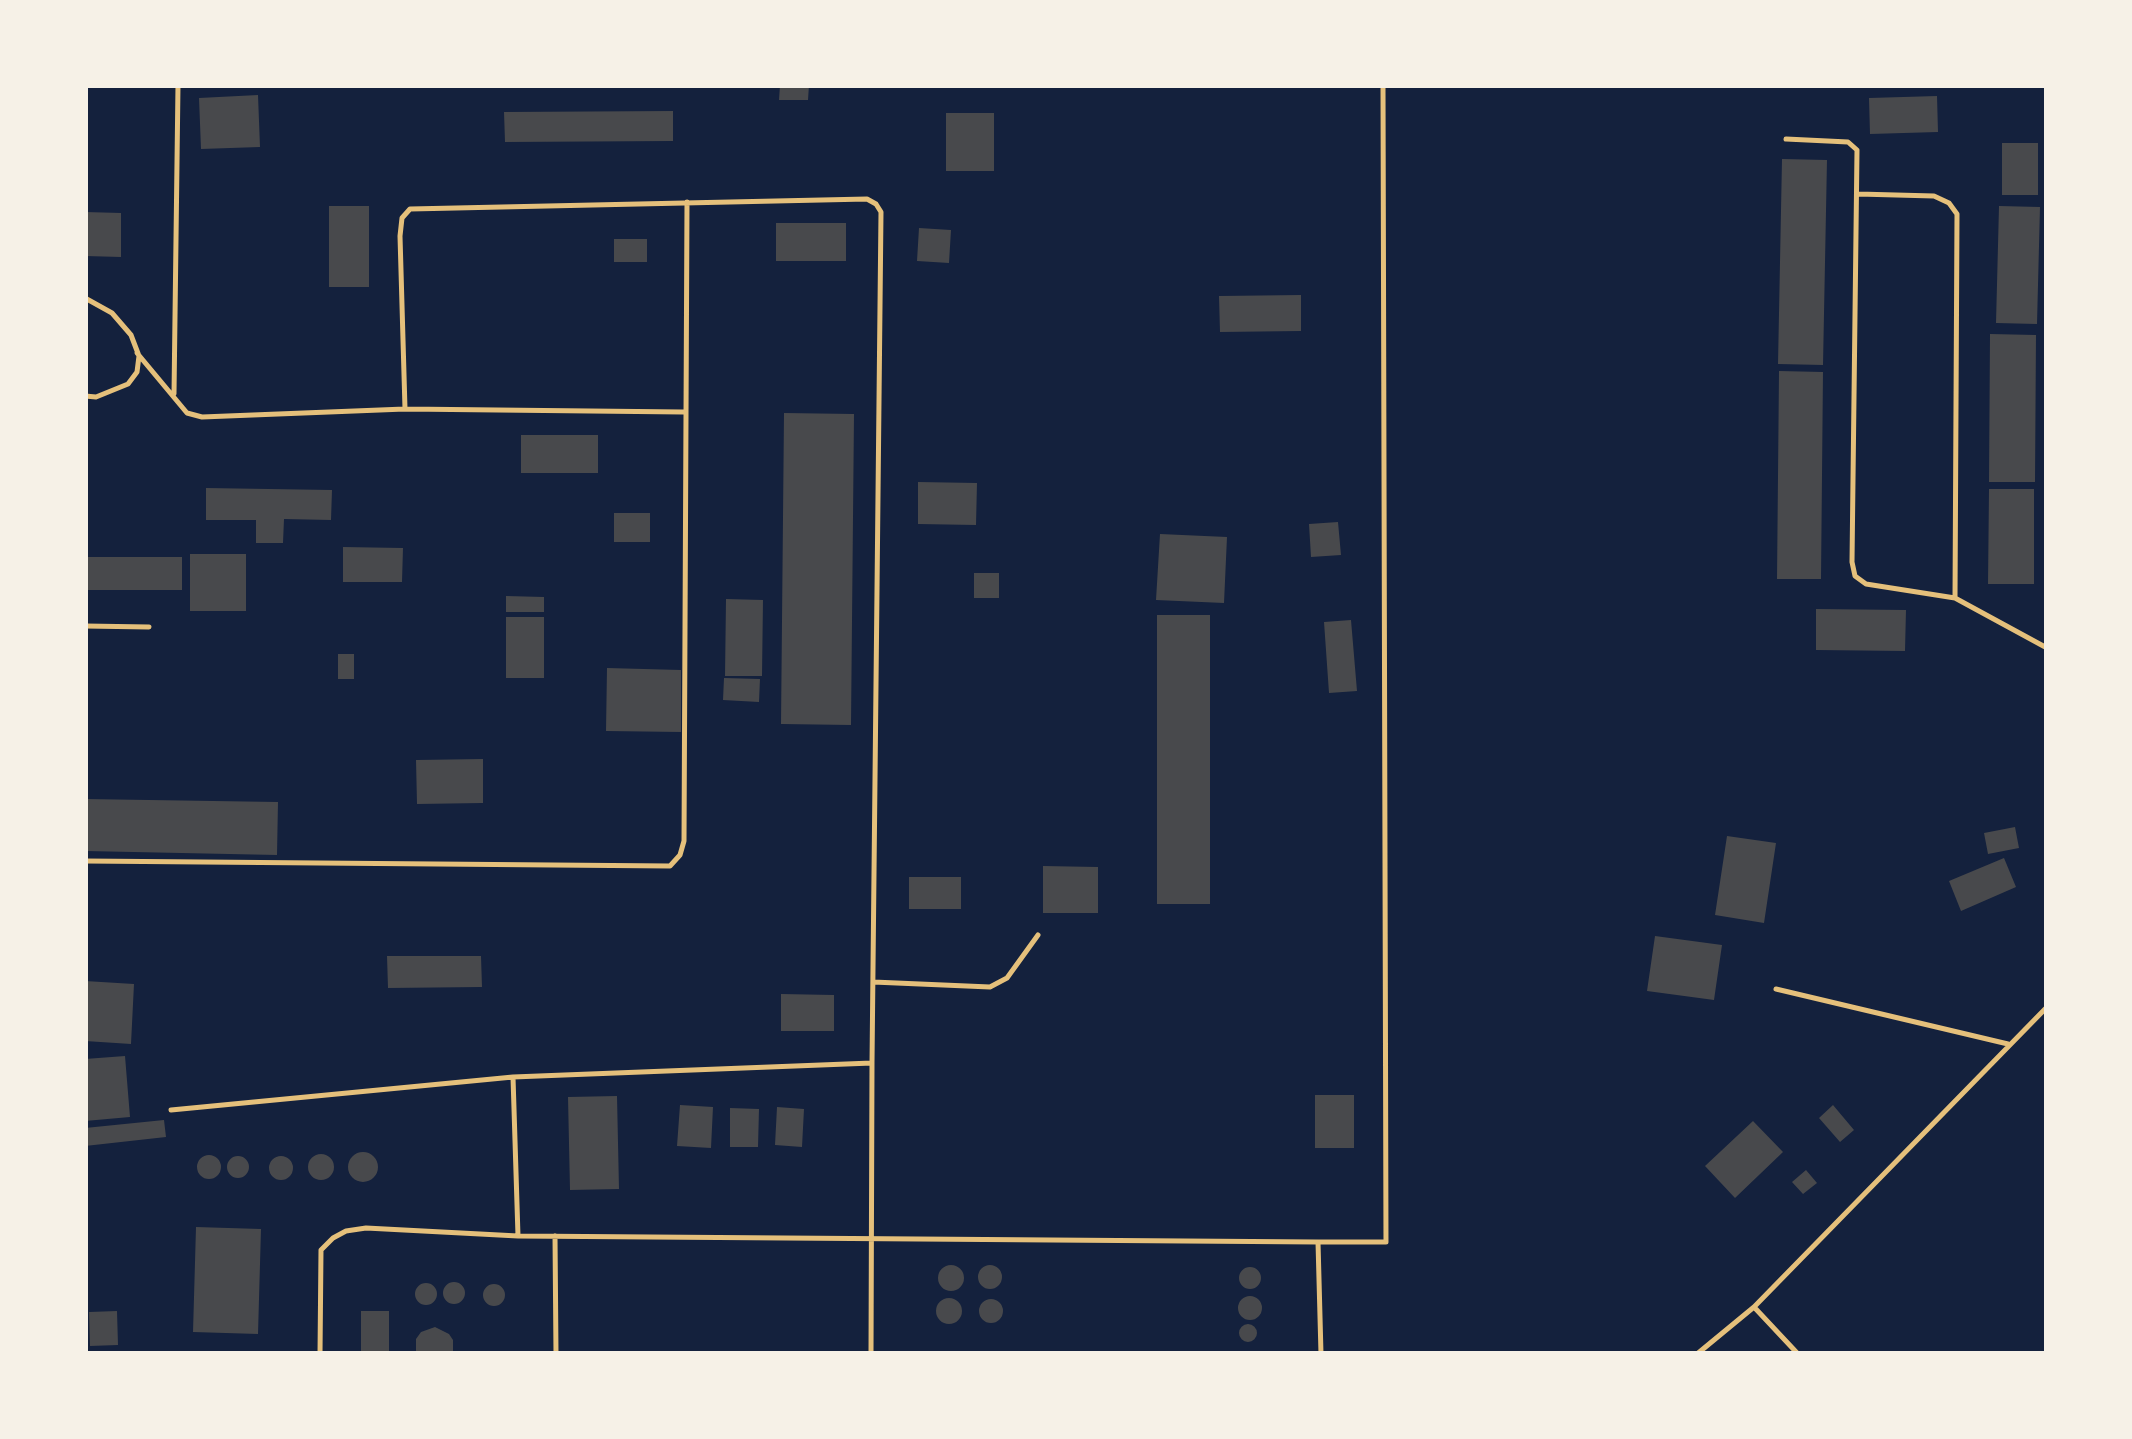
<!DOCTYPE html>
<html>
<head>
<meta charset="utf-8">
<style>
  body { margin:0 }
  #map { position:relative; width:2132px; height:1439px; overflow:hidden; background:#14213d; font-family:Signika,sans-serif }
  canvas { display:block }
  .frame { position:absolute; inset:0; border:88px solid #f6f1e7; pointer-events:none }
</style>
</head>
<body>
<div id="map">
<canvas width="2132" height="1439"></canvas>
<div class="frame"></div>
</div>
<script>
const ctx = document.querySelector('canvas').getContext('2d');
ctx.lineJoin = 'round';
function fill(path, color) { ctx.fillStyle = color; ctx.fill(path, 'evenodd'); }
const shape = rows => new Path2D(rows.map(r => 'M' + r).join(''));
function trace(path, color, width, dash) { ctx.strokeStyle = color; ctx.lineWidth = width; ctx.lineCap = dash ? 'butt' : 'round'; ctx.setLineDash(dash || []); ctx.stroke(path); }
fill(shape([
  [780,85,809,85,808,100,779,100],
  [258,95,260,147,201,149,199,98],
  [1937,96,1938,132,1870,134,1869,98],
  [673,111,673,141,505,142,504,112],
  [946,113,994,113,994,171,946,171],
  [2002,143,2038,143,2038,195,2002,195],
  [1782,159,1827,160,1823,365,1778,364],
  [329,206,369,206,369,287,329,287],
  [1999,206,2040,207,2037,324,1996,323],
  [85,212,121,213,121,257,85,256],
  [776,223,846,223,846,261,776,261],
  [919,228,951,230,949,263,917,261],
  [614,239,647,239,647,262,614,262],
  [1301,295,1301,331,1220,332,1219,296],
  [1990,334,2036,335,2035,482,1989,482],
  [1779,371,1823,372,1821,579,1777,579],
  [784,413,854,414,851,725,781,724],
  [521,435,598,435,598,473,521,473],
  [918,482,977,483,976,525,918,524],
  [206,488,332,490,331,520,284,519,283,543,256,543,256,520,206,520],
  [1989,489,2034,489,2034,584,1988,584],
  [614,513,650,513,650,542,614,542],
  [1338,522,1341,555,1311,557,1309,524],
  [1160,534,1227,537,1224,603,1156,600],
  [343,547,403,548,402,582,343,582],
  [190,554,246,554,246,611,190,611],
  [85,557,182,557,182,590,85,590],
  [974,573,999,573,999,598,974,598],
  [506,596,544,597,544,612,506,612],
  [726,599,763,600,762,676,725,676],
  [1816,609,1906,610,1905,651,1816,650],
  [1157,615,1210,615,1210,904,1157,904],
  [506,617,544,617,544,678,506,678],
  [1351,620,1357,691,1329,693,1324,622],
  [338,654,354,654,354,679,338,679],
  [607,668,681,670,681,732,606,731],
  [724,678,760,679,759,702,723,700],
  [483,759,483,803,417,804,416,760],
  [85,799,278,802,277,855,85,851],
  [2015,827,2019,848,1988,854,1984,833],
  [1727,836,1776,843,1764,923,1715,915],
  [2004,858,2016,887,1961,911,1949,881],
  [1043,866,1098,867,1098,913,1043,913],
  [909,877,961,877,961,909,909,909],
  [1655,936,1722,945,1714,1000,1647,991],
  [387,956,481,956,482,987,388,988],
  [85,981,134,984,131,1044,85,1041],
  [781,994,834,995,834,1031,781,1031],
  [125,1056,130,1117,85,1121,85,1059],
  [1315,1095,1354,1095,1354,1148,1315,1148],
  [617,1096,619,1189,570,1190,568,1097],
  [680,1105,713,1107,711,1148,677,1146],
  [1833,1105,1854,1130,1840,1142,1819,1118],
  [777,1107,804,1109,802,1147,775,1145],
  [730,1108,759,1109,758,1147,730,1147],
  [164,1120,166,1137,85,1146,85,1128],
  [1753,1121,1783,1152,1735,1198,1705,1166],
  '348 1167a15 15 0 1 1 30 0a15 15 0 1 1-30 0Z',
  '308 1167a13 13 0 1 1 26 0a13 13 0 1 1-26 0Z',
  '197 1167a12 12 0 1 1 24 0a12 12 0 1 1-24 0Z',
  '269 1168a12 12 0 1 1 24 0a12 12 0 1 1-24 0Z',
  '227 1167a11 11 0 1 1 22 0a11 11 0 1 1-22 0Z',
  [1806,1170,1817,1183,1803,1194,1792,1182],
  [196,1227,261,1229,258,1334,193,1332],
  '938 1278a13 13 0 1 1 26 0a13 13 0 1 1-26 0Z',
  '978 1277a12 12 0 1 1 24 0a12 12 0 1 1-24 0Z',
  '1239 1278a11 11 0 1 1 22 0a11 11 0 1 1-22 0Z',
  '443 1293a11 11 0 1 1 22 0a11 11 0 1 1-22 0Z',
  '415 1294a11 11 0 1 1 22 0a11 11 0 1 1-22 0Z',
  '483 1295a11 11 0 1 1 22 0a11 11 0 1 1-22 0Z',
  '1238 1308a12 12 0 1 1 24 0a12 12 0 1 1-24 0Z',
  '936 1311a13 13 0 1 1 26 0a13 13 0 1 1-26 0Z',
  '979 1311a12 12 0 1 1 24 0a12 12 0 1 1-24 0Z',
  [117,1311,118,1345,90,1346,89,1312],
  [361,1311,389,1311,389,1354,361,1354],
  '1239 1333a9 9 0 1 1 18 0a9 9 0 1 1-18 0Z',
  [435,1327,449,1334,453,1340,453,1354,416,1354,416,1339,421,1332]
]), '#48494c');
trace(shape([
  [1786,139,1848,142,1857,150,1852,562,1855,576,1866,584,1955,598],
  [1858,194,1934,196,1949,203,1957,214,1955,598,2047,648],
  [85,298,112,313,131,335,139,356,137,372,128,384,96,397,85,396],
  [137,353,187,413,202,417,405,409,683,412],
  [174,394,178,85],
  [85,626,149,627],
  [85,861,670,866,680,855,684,841,687,202],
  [873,982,990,987,1007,978,1038,935],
  [1776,989,2008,1044],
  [513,1077,518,1236],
  [171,1110,513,1077,872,1063,881,212,876,204,867,199,410,209,402,218,400,236,405,409],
  [555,1236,556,1354],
  [1318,1242,1386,1242,1383,85],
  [320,1354,321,1250,333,1238,346,1231,366,1228,518,1236,1318,1242,1321,1354],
  [871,1354,872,1063],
  [1697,1354,1754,1307],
  [1798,1354,1754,1307,2047,1007]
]), '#e5c07b', 5);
</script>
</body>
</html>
